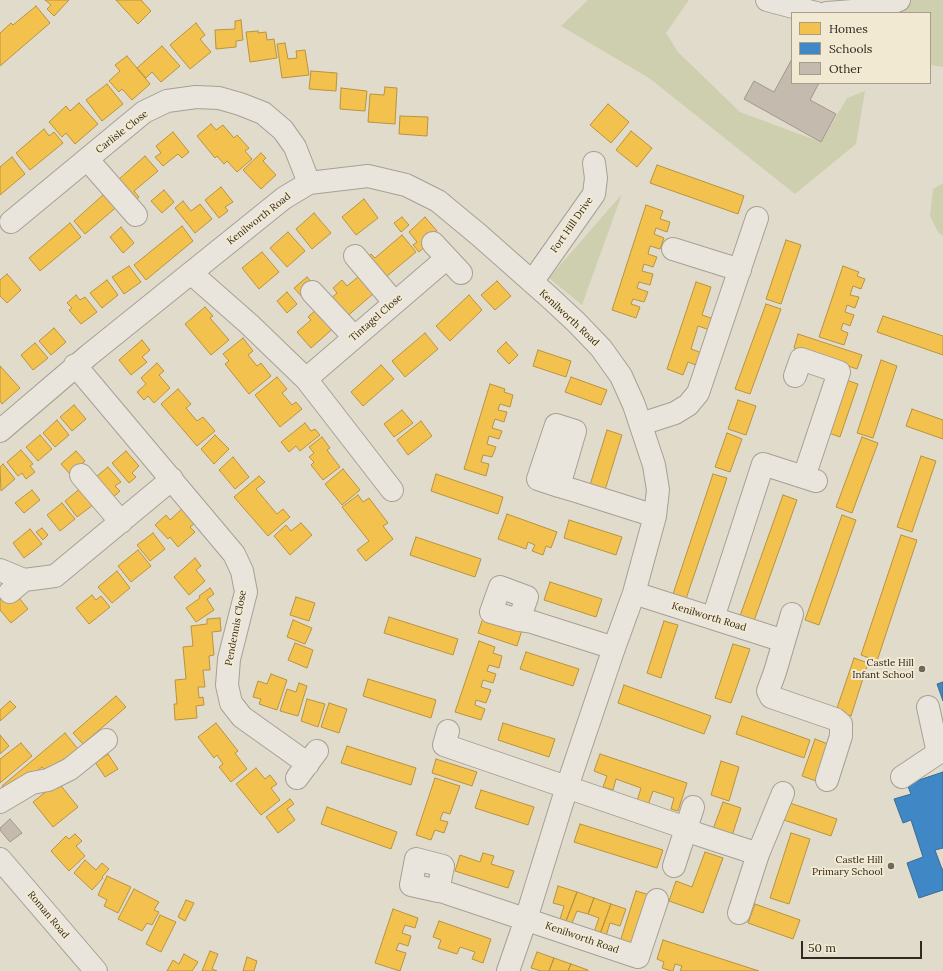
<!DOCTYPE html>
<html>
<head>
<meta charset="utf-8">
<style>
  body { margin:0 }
  #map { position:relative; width:943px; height:971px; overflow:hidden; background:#e1dbcb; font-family:Lora,serif }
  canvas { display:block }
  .legend { position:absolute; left:791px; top:12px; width:140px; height:72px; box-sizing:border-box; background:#f1e9d1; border:1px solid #a59c89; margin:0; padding:5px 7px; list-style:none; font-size:12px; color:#32291e }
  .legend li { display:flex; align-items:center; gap:8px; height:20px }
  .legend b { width:20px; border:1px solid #a59c89 }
  .scale { position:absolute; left:801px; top:941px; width:121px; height:18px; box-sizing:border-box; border:2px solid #32291e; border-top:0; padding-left:5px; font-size:12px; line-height:14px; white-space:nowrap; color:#32291e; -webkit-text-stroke:3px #f1e9d1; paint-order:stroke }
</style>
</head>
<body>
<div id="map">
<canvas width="943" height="971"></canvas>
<ul class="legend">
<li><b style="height:11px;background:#f2c14e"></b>Homes</li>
<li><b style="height:11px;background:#3f88c5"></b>Schools</li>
<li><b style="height:11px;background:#c4baad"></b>Other</li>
</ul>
<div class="scale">50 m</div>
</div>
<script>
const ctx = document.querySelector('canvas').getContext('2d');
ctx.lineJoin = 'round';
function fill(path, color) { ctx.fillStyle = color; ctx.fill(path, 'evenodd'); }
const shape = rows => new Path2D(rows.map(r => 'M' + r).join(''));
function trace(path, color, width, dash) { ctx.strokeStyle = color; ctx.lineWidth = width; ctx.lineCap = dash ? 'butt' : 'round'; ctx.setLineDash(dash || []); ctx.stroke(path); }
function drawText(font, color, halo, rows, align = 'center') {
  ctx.font = font + ' Lora,serif'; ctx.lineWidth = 4; ctx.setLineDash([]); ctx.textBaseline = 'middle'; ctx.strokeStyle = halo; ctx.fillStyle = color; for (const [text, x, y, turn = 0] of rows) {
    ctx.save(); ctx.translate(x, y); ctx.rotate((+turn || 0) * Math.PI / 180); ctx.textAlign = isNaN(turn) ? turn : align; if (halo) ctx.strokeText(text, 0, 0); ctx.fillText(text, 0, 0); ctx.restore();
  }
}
fill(shape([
  [588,0,689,0,666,33,678,52,740,112,821,142,847,98,865,91,856,144,795,194,649,78,561,26],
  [893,0,943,0,943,67,930,65,930,13,892,13],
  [943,183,943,236,938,232,930,216,933,189],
  [622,194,582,305,549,278]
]), '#cecfaf');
const homes = shape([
  [45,0,69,0,54,16,47,9,51,5,45,0],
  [116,0,141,0,151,11,138,24,116,0],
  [36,6,50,23,0,66,0,33,11,23,13,25,36,6],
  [241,20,243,40,236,41,236,47,216,49,215,30,235,29,235,21,241,20],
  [196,23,205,35,200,39,211,52,190,69,170,45,196,23],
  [258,31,258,33,266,32,267,40,274,39,277,58,250,62,246,32,258,31],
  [285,43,288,59,297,58,296,51,305,50,309,75,282,78,277,44,285,43],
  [162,46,180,66,161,82,152,72,146,78,137,68,162,46],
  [127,56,150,84,132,100,122,89,119,92,109,81,120,71,115,65,127,56],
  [311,71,337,73,336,91,309,89,311,71],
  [107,84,123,104,102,121,86,100,107,84],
  [385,87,397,88,395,124,368,122,370,94,384,95,385,87],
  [341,88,367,91,365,111,340,109,341,88],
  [79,103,98,124,75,144,66,133,62,137,49,122,66,106,70,111,79,103],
  [608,104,629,122,611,143,590,125,608,104],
  [400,116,428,117,427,136,399,134,400,116],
  [211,124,216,130,223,125,234,138,237,135,249,148,245,151,252,159,237,172,227,161,224,164,217,156,215,158,197,136,211,124],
  [44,129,49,136,54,132,63,143,30,170,16,153,44,129],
  [631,131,652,148,637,167,616,150,631,131],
  [173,132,189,152,182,158,178,154,163,166,155,157,161,153,156,146,173,132],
  [261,153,266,158,263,161,276,175,261,189,243,170,261,153],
  [145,156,158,171,134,191,139,197,131,204,118,180,145,156],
  [12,157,25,174,0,195,0,167,12,157],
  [657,165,744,196,738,214,650,183,657,165],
  [221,187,233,202,225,207,228,211,219,218,205,200,221,187],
  [164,190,174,202,162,213,151,201,164,190],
  [103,195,109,201,114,197,120,204,85,234,74,221,103,195],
  [364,199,378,218,356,235,342,217,364,199],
  [183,201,191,211,200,204,212,219,195,233,175,208,183,201],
  [646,205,663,211,660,219,670,222,667,232,656,228,654,234,664,238,660,249,650,246,648,254,657,257,653,267,644,264,642,271,653,274,650,285,639,282,637,288,648,292,644,302,633,299,631,304,640,307,636,318,612,310,646,205],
  [314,213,331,233,312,249,296,229,314,213],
  [402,217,409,225,401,232,394,223,402,217],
  [425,217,437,231,429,237,432,240,419,252,413,245,417,242,409,232,425,217],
  [70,223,81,237,40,271,29,258,70,223],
  [182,226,193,241,146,280,134,265,182,226],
  [121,227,134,243,123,253,110,237,121,227],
  [288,232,305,251,287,267,270,248,288,232],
  [402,235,416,252,381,281,364,260,371,254,375,258,402,235],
  [786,240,801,245,781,304,766,299,786,240],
  [262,252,279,272,259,289,242,268,262,252],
  [129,266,141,282,124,294,112,277,129,266],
  [843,266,859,272,857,276,865,279,861,289,853,286,850,295,859,297,855,308,847,305,845,312,854,315,850,326,843,323,841,330,848,333,844,345,819,337,843,266],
  [7,274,21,290,7,303,0,296,0,280,7,274],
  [307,277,315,286,302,297,294,288,307,277],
  [358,277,373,294,345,318,329,300,337,293,333,288,342,280,347,286,358,277],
  [107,280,118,295,102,308,90,293,107,280],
  [497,281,511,296,495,310,481,295,497,281],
  [696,282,711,287,702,315,717,320,713,331,698,326,691,349,705,354,701,367,688,362,683,375,667,369,696,282],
  [287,292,297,304,287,313,277,301,287,292],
  [76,295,80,300,85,297,97,312,81,324,69,310,72,308,67,303,76,295],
  [469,295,482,310,450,341,436,326,469,295],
  [766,304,781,309,750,394,735,389,766,304],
  [205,307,213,316,210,318,229,340,211,355,185,324,205,307],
  [317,309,337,325,311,348,297,332,311,320,308,317,317,309],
  [883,316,943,336,943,355,877,332,883,316],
  [54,328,66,342,51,355,39,341,54,328],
  [425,333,438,349,405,377,392,361,425,333],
  [798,334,862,355,857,369,794,348,798,334],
  [243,338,253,351,248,355,257,366,261,363,271,376,249,394,225,364,229,361,223,354,243,338],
  [142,340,150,350,142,357,147,362,131,375,119,360,142,340],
  [506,342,518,355,509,364,497,351,506,342],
  [35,343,48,358,33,370,21,355,35,343],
  [538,350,571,361,566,377,533,366,538,350],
  [881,360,897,366,873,438,857,433,881,360],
  [157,363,164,371,159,375,170,388,154,403,148,396,144,400,137,392,146,384,141,378,157,363],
  [381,365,394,379,363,406,351,392,381,365],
  [0,366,20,388,2,404,0,401,0,366],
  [277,377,287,389,282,393,292,405,296,402,302,409,280,427,255,395,277,377],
  [571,377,607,390,601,405,565,392,571,377],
  [843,379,858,384,840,437,826,432,843,379],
  [490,384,505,389,504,392,513,395,510,407,500,404,498,410,507,412,504,422,495,419,492,428,502,431,499,439,489,436,487,444,496,447,492,457,483,455,481,462,489,464,486,476,464,469,490,384],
  [178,389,191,404,186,408,197,421,203,417,215,431,197,446,161,404,178,389],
  [738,400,756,406,746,435,728,429,738,400],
  [74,405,86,419,72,431,60,417,74,405],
  [912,409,943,420,943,439,906,426,912,409],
  [402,410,413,423,394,437,384,424,402,410],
  [57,420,69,435,55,447,43,433,57,420],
  [421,421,432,436,408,455,397,440,421,421],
  [305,423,311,431,315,429,320,435,300,451,296,446,289,452,281,442,305,423],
  [607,430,622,435,605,490,590,485,607,430],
  [727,433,742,439,730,472,715,467,727,433],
  [40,435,52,449,38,461,26,447,40,435],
  [215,435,229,449,214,464,201,449,215,435],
  [322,437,330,448,327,450,340,467,323,480,311,465,314,462,309,457,314,453,309,447,322,437],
  [862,437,878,443,852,513,836,507,862,437],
  [21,450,33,464,30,466,35,472,26,479,22,473,18,476,7,462,21,450],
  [76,451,85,461,70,474,61,464,76,451],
  [126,451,139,466,132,473,136,477,129,483,112,463,126,451],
  [921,456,936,461,912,532,897,527,921,456],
  [233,457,249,477,235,489,219,470,233,457],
  [3,464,15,479,1,491,0,467,3,464],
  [108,467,121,482,115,486,120,491,109,501,91,481,108,467],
  [343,469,360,490,342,505,325,484,343,469],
  [436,474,503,497,498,514,431,491,436,474],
  [713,474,727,478,686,599,673,594,713,474],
  [259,476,265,482,256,489,277,514,283,509,290,517,268,536,234,497,259,476],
  [81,488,93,505,77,517,65,501,81,488],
  [32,490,40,500,24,513,15,503,32,490],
  [358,495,363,502,369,498,388,523,383,526,393,539,366,561,357,550,369,541,342,507,358,495],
  [783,495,797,500,754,621,740,616,783,495],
  [62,503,75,519,60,531,47,515,62,503],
  [183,508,195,523,190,527,195,532,178,547,170,537,168,539,155,525,166,515,170,520,183,508],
  [507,514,557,532,551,548,546,546,543,555,532,551,535,545,528,542,526,549,498,539,507,514],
  [842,515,856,520,819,625,805,620,842,515],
  [569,520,622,537,616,555,564,538,569,520],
  [301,523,312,535,290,555,274,536,286,525,291,531,301,523],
  [42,528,48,535,43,540,36,532,42,528],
  [30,529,42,544,24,558,13,543,30,529],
  [153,533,165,549,150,561,137,545,153,533],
  [901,535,917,540,877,661,861,655,901,535],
  [416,537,481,559,475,577,410,555,416,537],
  [138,550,151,566,131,582,118,566,138,550],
  [195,558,201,566,196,570,205,581,189,595,174,577,195,558],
  [117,571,130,588,112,603,98,587,117,571],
  [550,582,602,599,596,617,544,600,550,582],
  [7,583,28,609,11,623,0,610,0,589,7,583],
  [210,588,214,594,207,599,214,610,196,622,186,608,200,598,199,596,210,588],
  [92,595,96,600,101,596,110,607,89,624,76,608,92,595],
  [296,597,315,603,309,621,290,615,296,597],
  [389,617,458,639,453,655,384,633,389,617],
  [220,618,221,631,212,632,214,655,209,656,210,670,203,670,205,687,198,687,199,698,203,697,204,705,196,706,197,718,175,720,174,704,177,704,175,680,186,679,183,647,193,646,191,626,207,624,207,619,220,618],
  [483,618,522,630,517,646,478,633,483,618],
  [293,620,312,628,305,644,287,637,293,620],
  [664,621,678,625,661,678,647,673,664,621],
  [479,641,495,647,493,653,502,656,499,668,489,665,487,671,496,674,493,683,483,680,481,687,491,690,486,703,476,700,475,705,485,709,481,720,455,712,479,641],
  [295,643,313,650,307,668,288,660,295,643],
  [733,644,750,649,731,703,715,698,733,644],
  [526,652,579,669,573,686,520,669,526,652],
  [854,658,868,663,851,716,836,711,854,658],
  [271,674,287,680,277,710,259,704,261,699,253,697,258,681,267,684,271,674],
  [368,679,436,700,431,718,363,696,368,679],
  [299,683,307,686,298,716,280,711,287,689,296,692,299,683],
  [624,685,711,716,704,734,618,703,624,685],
  [116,696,126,707,83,744,73,733,116,696],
  [307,699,325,704,318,727,301,721,307,699],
  [10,701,16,707,0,721,0,710,10,701],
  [329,703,347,709,339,733,321,727,329,703],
  [742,716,810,740,804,758,736,734,742,716],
  [216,723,238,751,235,753,247,769,231,782,219,767,223,764,217,755,214,758,198,737,216,723],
  [503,723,555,739,549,757,498,740,503,723],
  [65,733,82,754,50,777,42,767,9,794,2,786,65,733],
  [0,735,9,746,0,754,0,735],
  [815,739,828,744,816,781,802,776,815,739],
  [21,743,32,756,0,783,0,759,21,743],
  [347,746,416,768,411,785,341,763,347,746],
  [108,754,118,769,105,777,95,762,108,754],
  [600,754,687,783,678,811,671,809,674,798,653,791,648,805,637,801,641,788,616,779,613,790,603,787,607,776,594,771,600,754],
  [436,759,477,772,472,786,432,773,436,759],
  [721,761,739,767,729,801,711,795,721,761],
  [256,768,265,779,270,775,277,784,271,788,280,800,261,815,236,784,256,768],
  [435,778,460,786,450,814,443,812,440,820,448,822,444,833,435,830,431,840,416,835,435,778],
  [58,782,78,807,53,827,33,802,58,782],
  [481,790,534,807,528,825,475,808,481,790],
  [290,799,294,804,287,809,295,820,278,833,266,817,290,799],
  [784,801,837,819,831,836,778,818,784,801],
  [723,802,741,808,731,839,712,832,723,802],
  [327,807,397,832,391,849,321,824,327,807],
  [580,824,663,850,657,868,574,842,580,824],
  [791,833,810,839,789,904,770,898,791,833],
  [75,834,82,841,76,846,85,856,69,871,51,851,66,836,69,839,75,834],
  [705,852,723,858,703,913,669,901,676,881,692,887,705,852],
  [483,853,494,856,491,864,514,871,508,888,455,871,460,855,480,862,483,853],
  [85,860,96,870,102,863,109,869,102,877,103,878,92,890,74,873,85,860],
  [107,876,131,887,118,913,104,906,107,900,98,895,107,876],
  [558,886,577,892,566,921,560,919,564,906,553,903,558,886],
  [134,889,159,902,154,910,159,912,152,925,147,923,142,931,118,919,134,889],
  [636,891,650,895,634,949,619,945,636,891],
  [577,892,594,898,588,914,577,911,572,923,566,921,577,892],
  [594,898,611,904,600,934,594,932,599,918,588,914,594,898],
  [186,900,194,903,185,921,178,917,186,900],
  [611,904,626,909,620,926,610,923,606,936,600,934,611,904],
  [755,904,800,920,793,939,748,923,755,904],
  [393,909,418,918,415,928,405,925,402,933,411,936,408,946,399,943,396,950,406,953,400,971,375,963,393,909],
  [160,915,176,922,161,952,146,944,160,915],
  [439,921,491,939,483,963,472,959,475,952,460,947,457,954,438,948,441,940,433,937,439,921],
  [663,940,759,971,680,971,682,966,675,964,673,971,671,971,662,968,664,962,657,959,663,940],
  [210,951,218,954,212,969,217,971,202,971,210,951],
  [537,952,554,958,549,971,541,971,531,968,537,952],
  [184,954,198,962,192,971,167,971,173,960,179,964,184,954],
  [247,957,257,961,254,971,243,971,247,957],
  [554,958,571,964,568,971,549,971,554,958],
  [571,964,588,970,588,971,568,971,571,964]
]);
fill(homes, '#f2c14e');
trace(homes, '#b89340', 1);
const schools = shape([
  [943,682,943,701,937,684,943,682],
  [943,772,943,848,935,850,942,869,943,869,943,890,919,898,907,863,923,857,911,820,903,823,894,799,911,794,907,784,943,772]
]);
fill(schools, '#3f88c5');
trace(schools, '#3b6c93', 1);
const building = shape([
  [792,59,792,83,819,83,810,100,836,114,821,142,744,99,754,81,774,92,792,59],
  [10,819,22,833,10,842,0,830,0,828,10,819]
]);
fill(building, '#c4baad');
trace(building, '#a0978b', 1);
const minor = shape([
  [767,0,816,13],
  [827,13,878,9,899,0],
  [87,159,136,215],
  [11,222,144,112,167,101,196,97,219,98,240,104,263,113,283,130,295,147,309,183],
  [433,243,461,273],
  [673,249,740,270],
  [355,256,394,302],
  [191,273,249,324,306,379,392,490],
  [532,282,594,194,596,178,594,163],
  [312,292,354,337],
  [75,365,234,554,242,571,246,592,229,659,227,685,231,703,242,717,308,764],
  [795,376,801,359,839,372,804,477],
  [306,379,447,258],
  [641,424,675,413,688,405,698,393,757,218],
  [0,431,89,355,284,198,309,183,368,176,406,185,438,201,479,235,548,296,576,322,601,348,621,376,634,405,654,465,658,490,655,516,634,593,614,648,567,787,526,919,508,971],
  [81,475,121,522],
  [559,486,575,431,556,425,538,479,559,486,576,491,655,516],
  [0,570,24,580],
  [10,592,24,580,55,576,172,479],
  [634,593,784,641],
  [792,614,775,672,768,691,771,697,835,719,841,724,841,736,827,780],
  [713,618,763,464,816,481],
  [519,620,527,597,500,587,491,612,519,620,532,622,614,648],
  [448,731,444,745,686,828,697,834,758,854],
  [902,777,938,753,928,707],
  [297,778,317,751],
  [0,802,32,783,48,780,70,769,106,740],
  [0,859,96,971],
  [674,866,693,807],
  [438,891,443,866,416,859,411,885,438,891,444,892,638,957,657,900],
  [739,913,758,854,783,793]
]);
trace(minor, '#a6a095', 24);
trace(minor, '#e9e5dc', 22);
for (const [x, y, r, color] of [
  [922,669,4,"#6f675b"],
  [891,866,4,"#6f675b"]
]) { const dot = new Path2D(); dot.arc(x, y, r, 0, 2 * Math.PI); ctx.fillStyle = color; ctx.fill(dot); trace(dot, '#f1e9d1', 1.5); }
drawText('10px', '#32291e', '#f1e9d1', [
  ["Carlisle Close",122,132,-38],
  ["Kenilworth Road",259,219,-38],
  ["Fort Hill Drive",572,225,-55],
  ["Tintagel Close",376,318,-41],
  ["Kenilworth Road",569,318,43],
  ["Kenilworth Road",709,617,17],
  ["Pendennis Close",236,628,-79],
  ["Roman Road",48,915,50],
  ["Kenilworth Road",582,938,19]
]);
drawText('10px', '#32291e', '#f1e9d1', [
  ["Castle Hill",914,663],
  ["Infant School",914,675],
  ["Castle Hill",883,860],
  ["Primary School",883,872]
], 'right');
</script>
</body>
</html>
